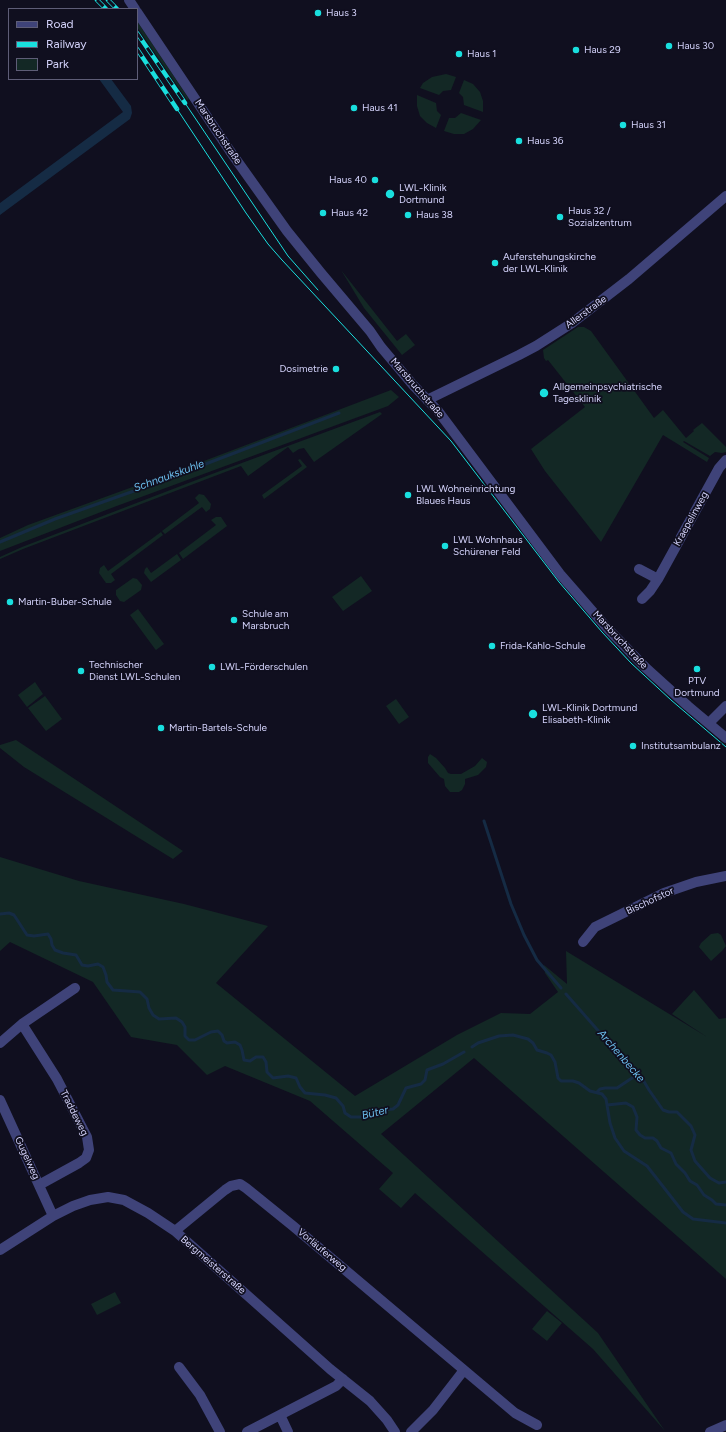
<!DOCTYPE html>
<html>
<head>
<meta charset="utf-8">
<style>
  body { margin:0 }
  #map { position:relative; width:726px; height:1432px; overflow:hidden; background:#100f1f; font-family:Figtree,sans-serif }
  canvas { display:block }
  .legend { position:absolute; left:8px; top:8px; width:130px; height:72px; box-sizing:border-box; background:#100f1f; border:1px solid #5e5d77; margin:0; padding:5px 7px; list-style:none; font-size:12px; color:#d3d2fa }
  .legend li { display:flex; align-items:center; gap:8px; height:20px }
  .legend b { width:20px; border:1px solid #5e5d77 }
</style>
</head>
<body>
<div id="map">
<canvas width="726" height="1432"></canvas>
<ul class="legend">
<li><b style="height:5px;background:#3f4379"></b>Road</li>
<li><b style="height:5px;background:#19dfde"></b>Railway</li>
<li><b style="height:11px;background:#132825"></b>Park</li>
</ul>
</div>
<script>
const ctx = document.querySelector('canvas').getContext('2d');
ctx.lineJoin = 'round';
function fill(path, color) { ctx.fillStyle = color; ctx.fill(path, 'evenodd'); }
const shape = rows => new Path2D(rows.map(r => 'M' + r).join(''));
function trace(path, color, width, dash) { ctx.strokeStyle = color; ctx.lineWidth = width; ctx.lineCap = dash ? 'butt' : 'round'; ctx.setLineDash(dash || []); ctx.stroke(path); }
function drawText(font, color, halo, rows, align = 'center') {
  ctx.font = font + ' Figtree,sans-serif'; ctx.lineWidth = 3.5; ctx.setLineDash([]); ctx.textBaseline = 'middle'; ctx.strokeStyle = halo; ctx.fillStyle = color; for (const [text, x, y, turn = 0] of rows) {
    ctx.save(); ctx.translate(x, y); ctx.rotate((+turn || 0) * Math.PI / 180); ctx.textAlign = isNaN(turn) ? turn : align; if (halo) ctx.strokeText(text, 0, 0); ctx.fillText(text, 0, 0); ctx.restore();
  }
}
fill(shape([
  [137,21,189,99,187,100,137,27],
  [446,74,456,77,451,90,443,91,439,95,420,88,423,83,432,77],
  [464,80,473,84,480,92,483,101,483,112,464,105,463,97,459,93],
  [417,95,436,103,437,111,441,115,436,128,427,123,420,116,417,106],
  [461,113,481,120,473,129,464,134,454,134,444,131,449,118,455,118],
  [341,270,397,341,406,334,415,345,402,355,364,308],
  [578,327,584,327,591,331,654,418,663,410,686,438,694,431,693,430,702,423,726,447,726,452,722,453,715,452,710,456,684,441,683,442,709,458,707,462,663,435,601,542,545,471,531,449,585,407,548,360,546,361,544,358,543,350],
  [391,390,399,397,388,406,114,507,0,551,0,538,28,525,204,461],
  [380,412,382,414,314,462,304,448,299,449,293,453,288,447,248,476,241,466,23,549,0,559,0,557,22,547,212,474],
  [300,459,307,467,264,499,262,495,302,466,298,460],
  [199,494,204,495,211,504,210,509,206,512,202,507,165,534,162,531,199,503,195,498],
  [216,517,221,517,227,526,183,559,179,553,216,525,211,520],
  [161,532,163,535,111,574,115,580,111,583,106,583,99,573,100,568,104,565,108,571],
  [177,554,181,560,151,582,144,573,145,569,147,567,151,573],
  [361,576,372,591,343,611,332,597],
  [133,578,137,579,142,585,141,590,124,602,120,601,116,595,116,590],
  [138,609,164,644,156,650,155,649,130,615],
  [35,682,43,694,27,707,18,695],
  [45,696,62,719,46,731,28,708],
  [396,699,409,717,399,724,386,706],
  [16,740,183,851,173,859,24,767,0,748,0,745],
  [430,754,436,758,445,768,448,773,451,774,461,774,475,766,482,758,487,762,486,767,478,775,465,779,465,784,462,790,459,792,450,792,445,786,444,779,440,777,428,763,428,757],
  [0,857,79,881,184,904,268,926,216,983,355,1096,457,1035,501,1013,530,1014,558,992,545,973,544,965,567,984,566,951,707,1037,672,1014,694,990,719,1019,726,1018,726,1279,474,1058,381,1134,598,1333,665,1431,593,1349,415,1193,401,1208,379,1189,393,1173,310,1101,225,1066,207,1075,177,1045,131,1037,93,982,10,942,0,951],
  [718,933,721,935,726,946,722,951,711,961,699,947,701,943,711,934],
  [115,1292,121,1303,97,1315,91,1304],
  [547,1311,562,1323,547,1341,532,1329]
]), '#132825');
fill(shape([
  [99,79,111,79,131,106,132,113,130,119,0,215,0,203,123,112]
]), '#152b44');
trace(shape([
  [0,542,55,519,148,486,339,413],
  [484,821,511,904,524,935,537,960,561,988],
  [0,914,9,913,14,915,27,935,34,936,48,934,51,939,52,945,55,950,63,953,76,955,82,965,88,966,98,964,103,967,106,975,107,982,113,990,140,992,147,999,149,1008,153,1015,159,1019,176,1018,182,1022,185,1027,185,1036,189,1040,195,1040,211,1032,218,1031,222,1035,224,1041,227,1043,235,1042,240,1045,242,1050,244,1060,250,1061,256,1057,263,1057,266,1062,267,1072,273,1078,288,1076,296,1078,300,1087,305,1093,325,1095,336,1098,343,1106,345,1113,351,1117,363,1117,373,1111,393,1109,398,1105,406,1088,421,1084,425,1080,427,1070,443,1064,464,1052],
  [566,994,602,1035,639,1073,649,1090,663,1110,669,1112,677,1112,691,1126,695,1135,691,1150,695,1161,710,1178,719,1183,726,1182],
  [472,1047,478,1043,499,1036,513,1035,528,1039,533,1043,537,1050,547,1053,551,1055,555,1062,558,1078,561,1081,573,1081,579,1083,590,1091,602,1094,606,1099,610,1123,615,1138,624,1151,647,1166,683,1212,693,1219,726,1223],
  [597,1092,600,1089,605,1088,617,1088,632,1078,641,1076],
  [607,1105,626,1103,633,1107,637,1117,636,1130,640,1135,645,1138,653,1138,657,1141,661,1148,671,1153,676,1164,685,1173,690,1181,697,1185,704,1195,712,1200,716,1204,726,1205]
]), '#152b44', 3);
trace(shape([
  [129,0,135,9],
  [137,12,230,151,287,231,321,273,370,331,381,347,413,385,438,411,560,574,608,629,646,668,688,706,726,738],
  [427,400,519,355,536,346,572,323,629,279,726,196],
  [639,569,658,579],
  [642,599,650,591,658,579,719,468,726,460],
  [709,723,726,706],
  [583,942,595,927,664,893,696,882,726,876],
  [22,1024,57,1079,87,1137,89,1150,86,1158,79,1163,39,1185],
  [0,1043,22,1024,75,988],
  [0,1100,53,1216],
  [175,1231,225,1190,231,1186,240,1184,246,1188,293,1226,464,1370,433,1410,411,1432],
  [0,1250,53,1216,73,1206,90,1200,108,1197,124,1200,148,1213,175,1231,330,1369,370,1401,387,1420,395,1432],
  [179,1367,200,1395,220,1432],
  [464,1370,515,1413,537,1425],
  [280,1415,288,1432],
  [247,1432,336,1386,343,1379],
  [710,1432,726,1425]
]), '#3f4379', 10);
trace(shape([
  [185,103,288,256,318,290],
  [177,109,246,213,268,244,282,260,451,441,559,582,602,632,631,663,671,700,726,747]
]), '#19dfde', 1);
const rail = shape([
  [97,0,106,9],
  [108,0,117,9],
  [137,33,185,103],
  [137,49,177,109]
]);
trace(rail, '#19dfde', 4.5);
trace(rail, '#100f1f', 3, [9]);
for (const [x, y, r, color] of [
  [318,13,4,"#19dfde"],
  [669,46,4,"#19dfde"],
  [576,50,4,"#19dfde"],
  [459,54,4,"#19dfde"],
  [354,108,4,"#19dfde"],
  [623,125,4,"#19dfde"],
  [519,141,4,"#19dfde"],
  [375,180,4,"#19dfde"],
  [390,194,5,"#19dfde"],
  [323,213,4,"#19dfde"],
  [408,215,4,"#19dfde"],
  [560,217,4,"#19dfde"],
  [495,263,4,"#19dfde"],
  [336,369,4,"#19dfde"],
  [544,393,5,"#19dfde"],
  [408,495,4,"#19dfde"],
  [445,546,4,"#19dfde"],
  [10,602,4,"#19dfde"],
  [234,620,4,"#19dfde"],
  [492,646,4,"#19dfde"],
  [212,667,4,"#19dfde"],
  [697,669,4,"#19dfde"],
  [81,671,4,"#19dfde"],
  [533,714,5,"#19dfde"],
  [161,728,4,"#19dfde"],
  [633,746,4,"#19dfde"]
]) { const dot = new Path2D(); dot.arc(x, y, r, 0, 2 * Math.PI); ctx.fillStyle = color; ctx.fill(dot); trace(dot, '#100f1f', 1.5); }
drawText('10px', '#d3d2fa', '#100f1f', [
  ["Haus 3",326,13],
  ["Haus 30",677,46],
  ["Haus 29",584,50],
  ["Haus 1",467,54],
  ["Haus 41",362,108],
  ["Haus 31",631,125],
  ["Haus 36",527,141],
  ["Haus 40",367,180,"right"],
  ["LWL-Klinik",399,188],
  ["Dortmund",399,200],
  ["Haus 32 /",568,211],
  ["Sozialzentrum",568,223],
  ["Haus 42",331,213],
  ["Haus 38",416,215],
  ["Auferstehungskirche",503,257],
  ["der LWL-Klinik",503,269],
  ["Dosimetrie",328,369,"right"],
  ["Allgemeinpsychiatrische",553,387],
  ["Tagesklinik",553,399],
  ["LWL Wohneinrichtung",416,489],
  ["Blaues Haus",416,501],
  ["LWL Wohnhaus",453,540],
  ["Schürener Feld",453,552],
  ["Martin-Buber-Schule",18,602],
  ["Schule am",242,614],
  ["Marsbruch",242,626],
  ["Frida-Kahlo-Schule",500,646],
  ["Technischer",89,665],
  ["Dienst LWL-Schulen",89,677],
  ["LWL-Förderschulen",220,667],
  ["PTV",697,681,"center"],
  ["Dortmund",697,693,"center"],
  ["LWL-Klinik Dortmund",542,708],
  ["Elisabeth-Klinik",542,720],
  ["Martin-Bartels-Schule",169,728],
  ["Institutsambulanz",641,746]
], 'left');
drawText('10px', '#d3d2fa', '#100f1f', [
  ["Marsbruchstraße",218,132,56],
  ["Allerstraße",586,312,-36],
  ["Marsbruchstraße",417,388,49],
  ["Kraepelinweg",691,519,-61],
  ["Marsbruchstraße",620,640,47],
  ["Bischofstor",650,901,-25],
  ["Traddeweg",74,1113,63],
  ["Gugelweg",27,1158,65],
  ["Vorläuferweg",322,1250,40],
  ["Bergmeisterstraße",213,1265,41]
]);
drawText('italic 11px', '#6cbfee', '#100f1f', [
  ["Schnaukskuhle",169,476,-20],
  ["Archenbecke",621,1056,49],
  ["Büter",375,1113,-14]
]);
</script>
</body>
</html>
